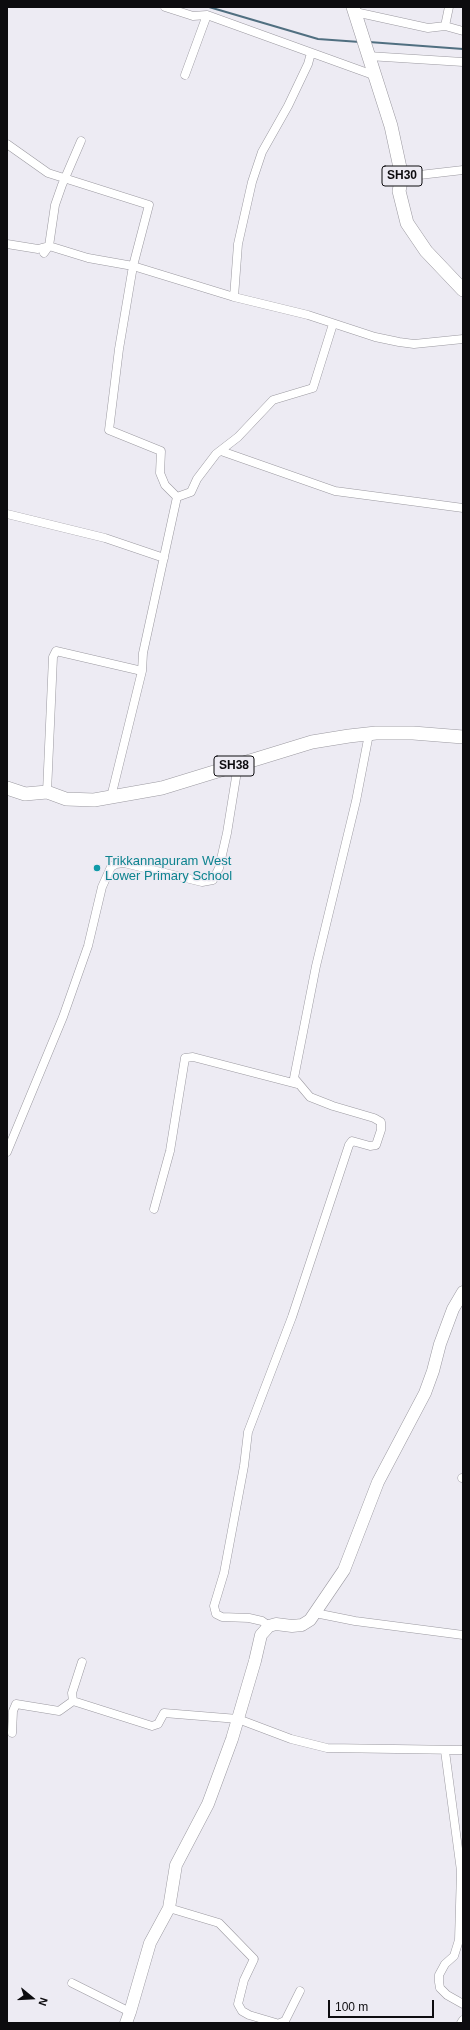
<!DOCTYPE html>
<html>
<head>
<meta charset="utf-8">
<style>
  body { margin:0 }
  #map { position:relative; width:470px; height:2030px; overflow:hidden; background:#edebf3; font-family:Helvetica,sans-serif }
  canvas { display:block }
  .frame { position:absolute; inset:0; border:8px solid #0d0c0f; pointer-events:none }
  .north { position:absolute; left:12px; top:1978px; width:40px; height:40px; -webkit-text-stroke:3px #edebf3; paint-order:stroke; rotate:108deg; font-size:11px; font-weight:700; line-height:16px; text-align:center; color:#0d0c0f }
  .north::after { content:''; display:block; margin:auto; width:14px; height:18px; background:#0d0c0f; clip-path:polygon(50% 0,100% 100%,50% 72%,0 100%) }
  .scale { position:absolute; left:328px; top:2000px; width:106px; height:18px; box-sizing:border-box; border:2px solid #0d0c0f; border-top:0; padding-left:5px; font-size:12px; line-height:14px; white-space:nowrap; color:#0d0c0f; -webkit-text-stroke:3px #edebf3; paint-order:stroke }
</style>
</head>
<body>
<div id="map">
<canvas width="470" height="2030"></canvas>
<div class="frame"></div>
<div class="north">N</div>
<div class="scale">100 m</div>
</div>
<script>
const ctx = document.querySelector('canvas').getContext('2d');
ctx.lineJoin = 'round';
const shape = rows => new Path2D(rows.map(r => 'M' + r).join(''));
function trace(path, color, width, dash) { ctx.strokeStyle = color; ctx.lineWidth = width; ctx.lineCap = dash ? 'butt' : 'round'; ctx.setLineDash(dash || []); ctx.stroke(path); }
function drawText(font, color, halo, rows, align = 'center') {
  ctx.font = font + ' Helvetica,sans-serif'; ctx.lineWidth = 3; ctx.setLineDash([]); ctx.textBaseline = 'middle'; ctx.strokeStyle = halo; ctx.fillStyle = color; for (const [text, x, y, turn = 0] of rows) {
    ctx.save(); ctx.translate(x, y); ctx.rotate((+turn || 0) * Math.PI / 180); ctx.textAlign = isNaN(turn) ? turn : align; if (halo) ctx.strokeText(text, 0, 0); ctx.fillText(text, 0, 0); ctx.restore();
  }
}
trace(shape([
  [209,7,318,39,360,42],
  [369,42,463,49]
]), '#506f80', 2);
const street = shape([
  [165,7,193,16,207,15,376,76],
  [355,12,428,28,445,26,463,31],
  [445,26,449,7],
  [368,56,463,62],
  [185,75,207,15],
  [7,144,48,173,149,205,133,266,119,349,109,430,161,451,160,473,165,485,177,497,143,653,142,671,111,797],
  [402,177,463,170],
  [7,244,38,249,49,246,88,258,133,266,234,297,308,315,375,337,399,342,414,344,463,339],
  [44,253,49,246,55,205,62,185,81,141],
  [234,297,238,244,252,182,262,152,288,106,308,64,311,53],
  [221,451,335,491,463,508],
  [177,497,191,492,197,479,216,454,238,437,273,400,313,388,333,324],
  [7,514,105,538,164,558],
  [47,792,53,657,56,651,142,671],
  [7,1152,63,1017,88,946,102,887,111,867,116,864,124,863,202,882,213,880,219,868,227,833,238,765],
  [154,1209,170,1151,185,1058,193,1057,297,1084],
  [462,1478,463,1478],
  [315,1613,355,1621,463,1635],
  [269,1626,262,1621,249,1618,222,1617,216,1614,214,1606,224,1573,244,1466,248,1432,292,1317,349,1145,352,1141,370,1146,376,1145,381,1130,381,1122,374,1118,333,1106,310,1097,294,1078,316,966,356,801,369,734],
  [73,1701,152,1726,158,1724,164,1713,238,1719,291,1739,327,1748,463,1750],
  [73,1701,72,1693,82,1662],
  [12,1733,13,1711,16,1704,59,1711,73,1701],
  [445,1751,461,1871,459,1940,454,1956,445,1964,439,1975,439,1982,440,1988,447,1995,463,2004],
  [169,1908,219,1923,254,1959,244,1980,238,2004,242,2011,249,2015,276,2023],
  [72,1983,130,2012],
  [280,2023,285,2021,300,1991],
  [461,2023,463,2020]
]);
const secondary = shape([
  [126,2023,130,2012,150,1943,169,1908,176,1865,208,1804,232,1739,255,1661,261,1635,269,1626,276,1624,292,1626,302,1625,310,1620,344,1570,378,1482,425,1393,433,1371,440,1344,453,1309,463,1292]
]);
const primary = shape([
  [353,7,391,126,402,177,399,191,407,223,426,251,463,290],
  [7,788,25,794,47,792,66,799,94,800,162,788,312,742,349,736,376,733,413,733,463,737]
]);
trace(street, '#9b99a0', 9);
trace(secondary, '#9b99a0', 13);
trace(primary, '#9b99a0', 14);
trace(street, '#fff', 8);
trace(secondary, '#fff', 12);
trace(primary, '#fff', 13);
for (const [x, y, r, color] of [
  [97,868,4,"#0f9aa8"]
]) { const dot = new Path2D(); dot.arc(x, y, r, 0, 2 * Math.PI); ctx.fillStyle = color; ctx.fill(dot); trace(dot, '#edebf3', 1.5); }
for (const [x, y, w] of [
  [402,176,40],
  [234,766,40]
]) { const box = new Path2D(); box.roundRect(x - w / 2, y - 10, w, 20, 3); ctx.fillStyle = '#edebf3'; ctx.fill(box); trace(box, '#0d0c0f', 1); }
drawText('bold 12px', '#0d0c0f', null, [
  ["SH30",402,176],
  ["SH38",234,766]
]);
drawText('13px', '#0d838f', '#edebf3', [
  ["Trikkannapuram West",105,861],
  ["Lower Primary School",105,876]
], 'left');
</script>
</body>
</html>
